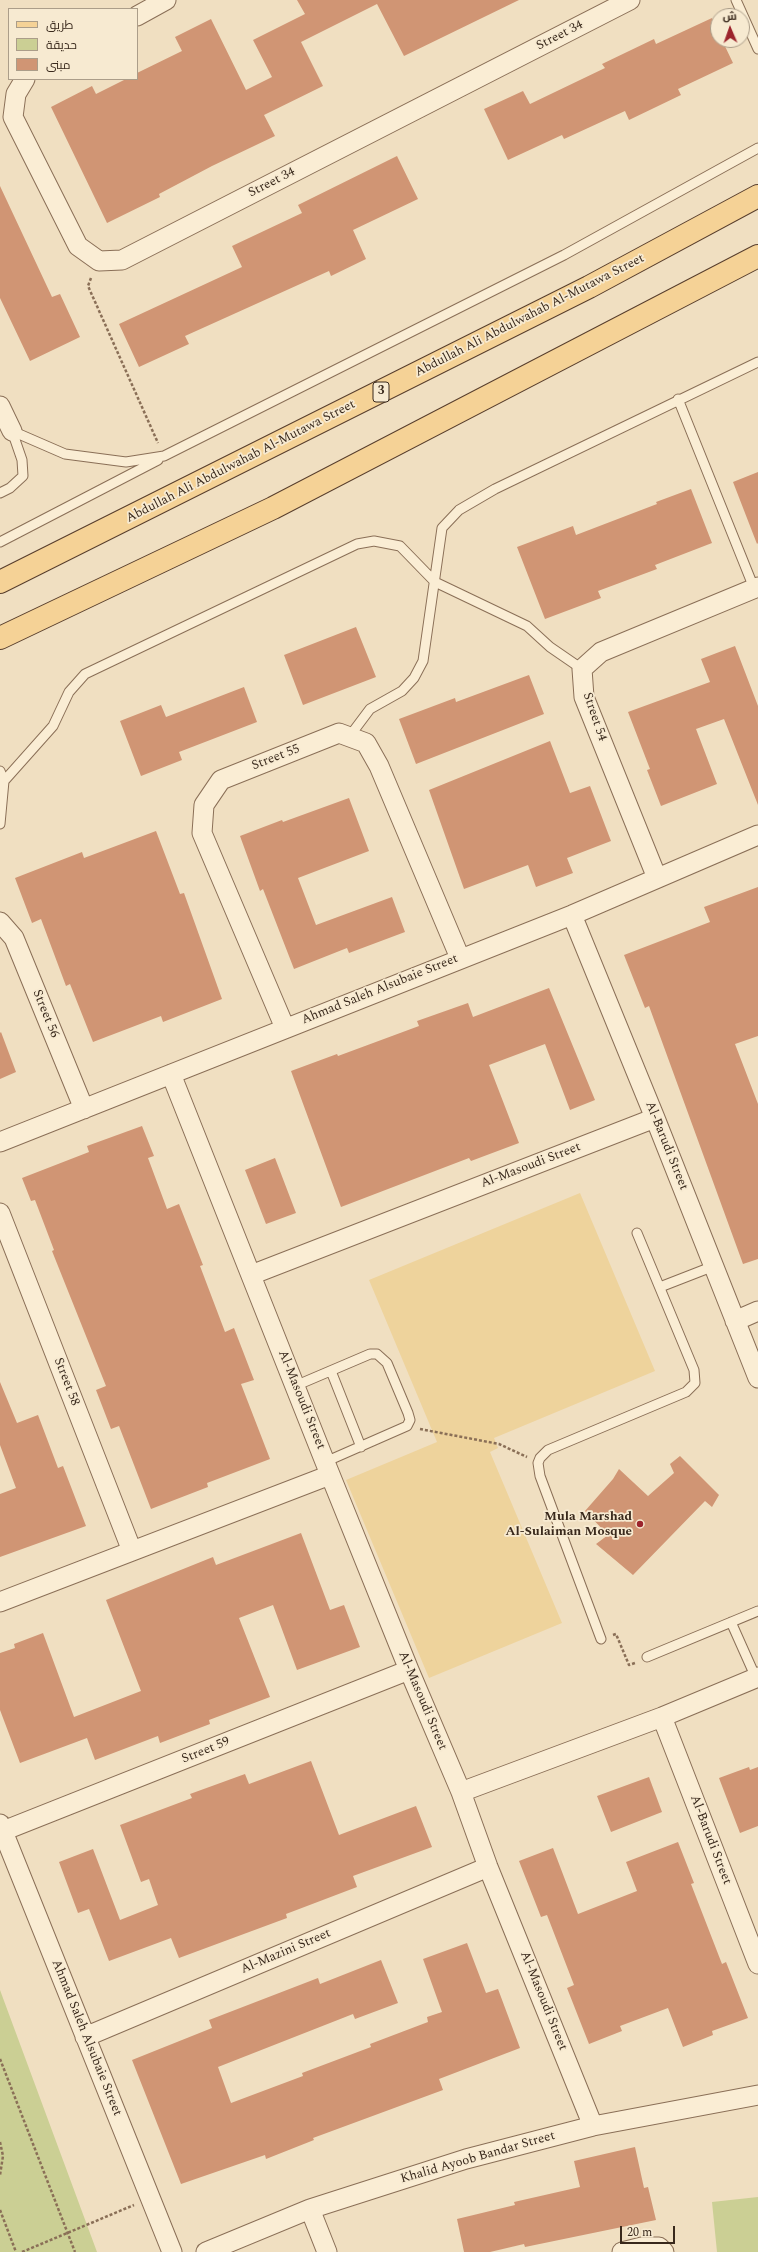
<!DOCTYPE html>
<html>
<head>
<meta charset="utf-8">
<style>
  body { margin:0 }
  #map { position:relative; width:758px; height:2252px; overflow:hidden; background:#f0dfc1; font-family:Spectral,Cairo,serif }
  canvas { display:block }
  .legend { position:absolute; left:8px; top:8px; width:130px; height:72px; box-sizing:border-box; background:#f7ead1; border:1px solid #ab9d89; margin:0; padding:5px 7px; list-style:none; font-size:12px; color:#39291c }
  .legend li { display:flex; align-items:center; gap:8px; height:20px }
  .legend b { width:20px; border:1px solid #ab9d89 }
  .north { position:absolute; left:710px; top:8px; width:40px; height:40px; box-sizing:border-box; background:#f7ead1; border:1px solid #ab9d89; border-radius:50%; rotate:358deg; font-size:11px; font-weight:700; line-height:16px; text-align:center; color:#39291c }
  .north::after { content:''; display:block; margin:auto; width:14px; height:18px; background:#9c242c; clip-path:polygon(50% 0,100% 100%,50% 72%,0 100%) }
  .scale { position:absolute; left:620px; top:2226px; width:55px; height:18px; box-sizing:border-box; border:2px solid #39291c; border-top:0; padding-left:5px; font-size:12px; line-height:14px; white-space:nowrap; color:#39291c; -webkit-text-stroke:3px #f7ead1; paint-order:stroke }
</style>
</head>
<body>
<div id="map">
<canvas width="758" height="2252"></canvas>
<ul class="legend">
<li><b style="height:5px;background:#f5d296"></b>طريق</li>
<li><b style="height:11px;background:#cbcf94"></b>حديقة</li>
<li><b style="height:11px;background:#d09574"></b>مبنى</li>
</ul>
<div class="north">ش</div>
<div class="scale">20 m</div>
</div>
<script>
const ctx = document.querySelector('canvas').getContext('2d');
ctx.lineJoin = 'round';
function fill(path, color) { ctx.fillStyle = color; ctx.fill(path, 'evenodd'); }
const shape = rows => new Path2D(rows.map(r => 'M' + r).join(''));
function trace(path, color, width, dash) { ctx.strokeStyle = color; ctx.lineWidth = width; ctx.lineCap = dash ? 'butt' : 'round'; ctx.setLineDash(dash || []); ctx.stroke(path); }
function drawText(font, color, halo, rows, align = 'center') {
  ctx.font = font + ' Spectral,serif'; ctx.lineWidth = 3.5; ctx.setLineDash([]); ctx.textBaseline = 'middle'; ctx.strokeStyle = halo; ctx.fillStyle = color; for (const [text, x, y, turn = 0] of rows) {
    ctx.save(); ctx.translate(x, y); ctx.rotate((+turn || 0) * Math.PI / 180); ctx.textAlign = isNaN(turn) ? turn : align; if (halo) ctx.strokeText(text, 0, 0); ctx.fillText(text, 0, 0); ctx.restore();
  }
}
fill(shape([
  [0,1990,97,2252,0,2252],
  [758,2197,758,2252,717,2252,712,2202]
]), '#cbcf94');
fill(shape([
  [580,1193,655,1371,494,1438,498,1448,490,1452,562,1623,429,1678,346,1480,437,1442,369,1280]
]), '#eed39c');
fill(shape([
  [297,0,519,0,404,56,377,4,301,42,323,86,264,115,275,136,212,166,159,194,160,197,107,223,51,107,92,86,96,94,126,79,137,79,137,73,182,51,175,37,211,19,246,90,272,77,253,40,305,14],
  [712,18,718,31,718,40,722,40,733,63,678,89,681,95,629,120,625,111,564,139,562,135,508,160,484,109,523,91,530,104,605,68,602,64,654,39,656,44],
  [397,156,418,199,353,230,366,259,331,276,329,271,185,336,189,344,139,367,119,324,242,267,232,246,302,213,298,205],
  [0,186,52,297,60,294,80,337,30,361,0,298],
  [758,472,758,543,757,544,733,482],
  [691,489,712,543,655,565,657,569,598,591,601,598,545,619,517,547,573,526,576,535,657,504,656,502],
  [356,627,376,677,303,705,284,655],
  [735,646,758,706,758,805,724,719,696,729,717,784,661,806,647,770,650,769,628,712,710,682,701,659],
  [529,675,544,714,416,764,399,719,455,698,456,702],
  [244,687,257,722,179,752,182,760,141,776,120,721,161,705,166,717],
  [550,741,570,793,590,786,611,841,567,858,573,873,536,887,528,865,464,889,429,790],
  [349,798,369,851,298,878,316,925,392,897,405,932,349,953,347,948,294,969,263,889,260,891,240,836,282,820,283,822],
  [156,831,180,894,184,893,222,999,163,1022,161,1016,93,1042,70,984,66,986,41,919,32,923,15,878,82,852,84,858],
  [758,887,758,1036,735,1044,758,1104,758,1259,743,1264,649,1006,645,1008,624,955,710,922,704,907],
  [549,988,595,1100,570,1110,545,1044,489,1065,519,1143,471,1161,469,1158,341,1207,291,1071,337,1054,338,1056,419,1026,417,1021,468,1003,473,1017],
  [1,1032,16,1072,0,1079,0,1033],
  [142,1126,154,1156,148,1158,167,1209,179,1204,203,1265,200,1266,225,1332,234,1328,254,1380,241,1384,270,1459,207,1483,208,1487,151,1509,119,1426,111,1429,96,1390,106,1386,52,1251,54,1250,35,1200,31,1201,22,1178,89,1152,87,1146],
  [275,1158,296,1213,266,1224,245,1170],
  [0,1382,17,1423,38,1415,58,1468,63,1466,86,1526,0,1557,0,1494,16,1488,0,1445],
  [680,1456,719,1495,712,1507,705,1501,633,1575,596,1544,608,1535,585,1511,613,1479,619,1469,648,1496,674,1473,670,1464],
  [301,1533,330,1610,344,1605,360,1647,297,1670,273,1605,239,1618,270,1697,209,1720,210,1724,160,1743,158,1736,95,1760,87,1738,20,1763,0,1710,0,1653,15,1648,14,1644,43,1633,74,1717,141,1691,106,1600,213,1557,216,1565],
  [311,1761,339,1835,416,1806,432,1847,353,1876,357,1887,286,1914,287,1918,179,1958,171,1938,109,1961,89,1909,78,1913,59,1862,93,1849,120,1920,158,1905,149,1879,141,1882,120,1825,192,1798,190,1794,245,1774,249,1784],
  [749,1767,750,1770,758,1767,758,1826,740,1833,719,1778],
  [649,1777,662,1812,611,1832,597,1796],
  [678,1842,694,1883,691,1884,722,1964,726,1962,748,2018,712,2031,713,2035,683,2047,668,2008,620,2026,622,2031,589,2044,567,1988,574,1985,547,1915,541,1917,519,1861,553,1848,578,1914,637,1891,626,1862],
  [467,1943,486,1993,498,1989,520,2048,439,2079,443,2090,313,2138,314,2140,266,2159,265,2155,181,2184,132,2060,212,2028,209,2020,318,1978,320,1984,381,1960,398,2003,355,2019,353,2014,218,2067,231,2103,303,2076,302,2073,371,2047,370,2044,428,2022,427,2017,442,2012,423,1959],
  [635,2147,644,2188,648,2187,656,2220,525,2247,524,2244,490,2252,464,2252,457,2219,515,2205,514,2202,580,2187,574,2161]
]), '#d09574');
const lane = shape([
  [736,0,758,49],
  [678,399,754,588],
  [12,431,65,454,126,462,164,456,564,255,758,148],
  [0,493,10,488,23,476,22,460,12,431],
  [0,542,158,460],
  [349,737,370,709,402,691,414,678,423,661,442,528,459,510,495,489,758,362],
  [0,771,4,781,0,824],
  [4,781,53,726,69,692,85,674,357,544,374,541,400,546,435,582,527,626,550,647,582,669],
  [660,1287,714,1266],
  [331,1371,361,1447],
  [295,1386,370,1354,377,1354,387,1363,408,1413,410,1420,407,1426,325,1462],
  [731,1622,756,1678],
  [601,1639,540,1476,538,1463,540,1458,548,1450,686,1392,695,1383,694,1370,637,1233],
  [647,1657,758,1611]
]);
const street = shape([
  [137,16,166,0],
  [25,79,16,94,13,117,78,246,99,261,122,260,630,0],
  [0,406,12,431],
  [657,878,584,697,582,669,601,652,758,587],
  [572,915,655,1118,758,1378],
  [0,922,14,938,84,1109],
  [285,1028,202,833,204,805,221,780,339,733,366,743,379,766,460,958],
  [171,1074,325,1462,409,1670,461,1792,488,1867,593,2126],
  [0,1142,572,915,758,835],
  [0,1213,132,1551],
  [251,1275,655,1118],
  [735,1321,758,1311],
  [0,1602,330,1475],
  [662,1717,758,1964],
  [461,1792,662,1717,758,1677],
  [0,1824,172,2252],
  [3,1831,409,1670],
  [85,2037,488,1867],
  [310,2209,327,2252],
  [206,2252,310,2209,466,2159,593,2126,758,2095],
  [622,2252,642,2247,659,2247,664,2252]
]);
const primary = shape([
  [0,582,589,287,758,196],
  [0,638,273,508,758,256]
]);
trace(lane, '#8a6f57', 11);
trace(street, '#8a6f57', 21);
trace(primary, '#583e2c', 24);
trace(shape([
  [91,278,88,286,158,443],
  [420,1429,499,1444,527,1457],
  [613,1635,616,1634,629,1665,635,1663],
  [0,2059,75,2252],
  [0,2142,3,2156,0,2175],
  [0,2210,16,2252],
  [22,2252,134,2205]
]), '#8a6f57', 2.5, [3, 2]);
trace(lane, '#faedd4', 9);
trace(street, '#faedd4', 19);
trace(primary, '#f5d296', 22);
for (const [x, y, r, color] of [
  [640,1524,4,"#9c242c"]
]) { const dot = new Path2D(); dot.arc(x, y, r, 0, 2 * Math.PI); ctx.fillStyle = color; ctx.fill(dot); trace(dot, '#f7ead1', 1.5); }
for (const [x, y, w] of [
  [381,392,16]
]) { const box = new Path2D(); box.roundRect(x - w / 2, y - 10, w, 20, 3); ctx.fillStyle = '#f7ead1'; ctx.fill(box); trace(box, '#39291c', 1); }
drawText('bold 12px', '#39291c', null, [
  ["3",381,392]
]);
drawText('13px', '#39291c', '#f7ead1', [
  ["Street 34",560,36,-27],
  ["Street 34",272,183,-27],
  ["Abdullah Ali Abdulwahab Al-Mutawa Street",530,316,-27],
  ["Abdullah Ali Abdulwahab Al-Mutawa Street",241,462,-27],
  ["Street 54",594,717,71],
  ["Street 55",276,758,-21],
  ["Ahmad Saleh Alsubaie Street",380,990,-22],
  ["Street 56",45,1014,68],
  ["Al-Barudi Street",666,1146,68],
  ["Al-Masoudi Street",531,1166,-21],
  ["Street 58",66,1382,69],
  ["Al-Masoudi Street",301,1400,68],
  ["Al-Masoudi Street",422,1701,67],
  ["Street 59",206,1751,-22],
  ["Al-Barudi Street",710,1840,69],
  ["Al-Mazini Street",286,1952,-23],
  ["Al-Masoudi Street",543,2001,68],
  ["Ahmad Saleh Alsubaie Street",86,2038,68],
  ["Khalid Ayoob Bandar Street",478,2158,-16]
]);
drawText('bold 13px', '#39291c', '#f7ead1', [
  ["Mula Marshad",632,1517],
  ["Al-Sulaiman Mosque",632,1532]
], 'right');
</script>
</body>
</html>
